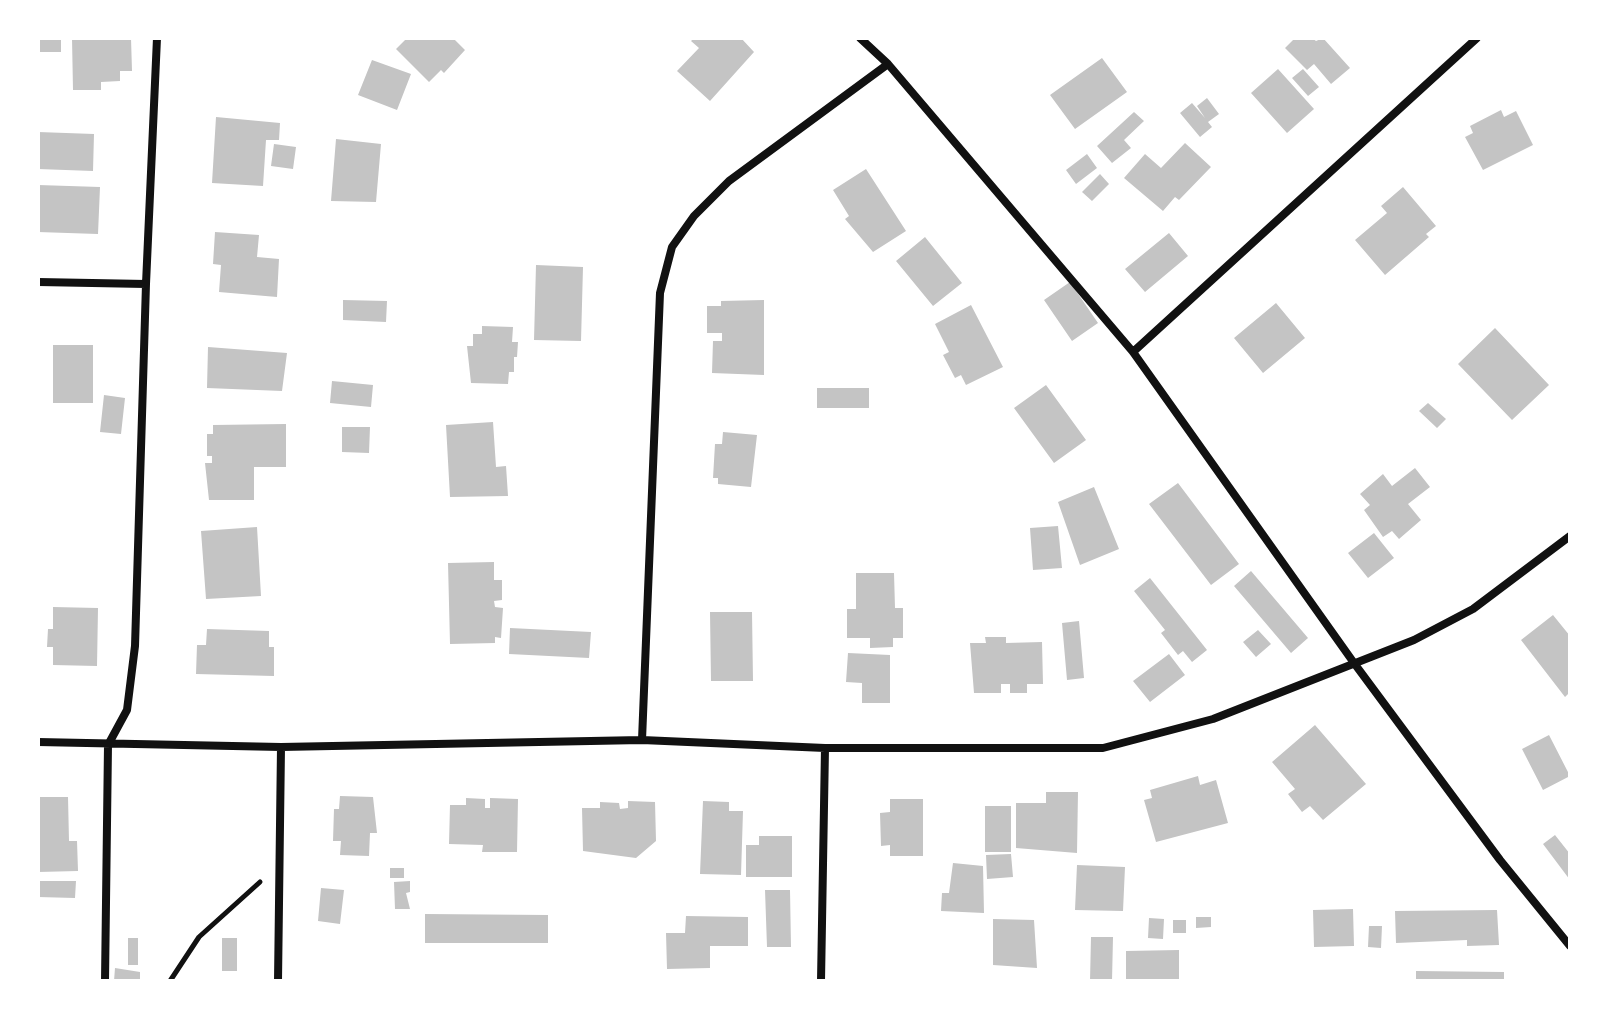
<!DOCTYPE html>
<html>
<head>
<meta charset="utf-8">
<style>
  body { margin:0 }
  #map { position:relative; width:1608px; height:1019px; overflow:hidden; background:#fff; font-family:Poppins,sans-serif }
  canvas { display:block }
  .frame { position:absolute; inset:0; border:40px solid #fff; pointer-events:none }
</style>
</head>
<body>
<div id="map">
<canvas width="1608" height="1019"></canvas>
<div class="frame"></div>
</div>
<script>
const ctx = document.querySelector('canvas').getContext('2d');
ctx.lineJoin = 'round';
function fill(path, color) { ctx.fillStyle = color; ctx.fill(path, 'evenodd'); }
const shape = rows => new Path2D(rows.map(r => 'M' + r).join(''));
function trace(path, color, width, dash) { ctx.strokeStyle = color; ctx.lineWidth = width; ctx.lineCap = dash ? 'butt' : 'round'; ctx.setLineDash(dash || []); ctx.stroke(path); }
fill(shape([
  [38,38,61,38,61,52,38,52],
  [72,38,131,38,132,71,120,71,120,81,101,82,101,90,73,90],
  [407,38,453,38,465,50,444,73,441,70,429,82,396,49],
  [694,38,741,38,754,52,710,101,677,71,699,48,691,41],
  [1295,38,1312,38,1316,41,1323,38,1350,68,1331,84,1314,64,1307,70,1285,48],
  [1102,58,1127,92,1075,129,1050,95],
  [372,60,411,74,397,110,358,95],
  [1278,69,1314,109,1287,133,1251,93],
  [1303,69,1319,87,1308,96,1292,78],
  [1207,98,1219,114,1208,122,1212,127,1200,137,1180,113,1192,103,1205,118,1197,106],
  [1501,110,1504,117,1516,111,1533,145,1483,170,1465,137,1473,133,1470,126],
  [1134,112,1144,121,1124,140,1131,148,1112,163,1097,146],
  [216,117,280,123,279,140,266,140,263,186,212,183],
  [38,132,94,134,93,171,38,169],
  [336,139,381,144,376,202,331,201],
  [1185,143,1211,167,1179,200,1175,197,1163,211,1124,178,1145,154,1161,168],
  [274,144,296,147,293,169,271,166],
  [1087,154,1097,168,1076,184,1066,170],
  [866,169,906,231,873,252,845,219,849,216,833,190],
  [1100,174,1109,184,1092,201,1082,192],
  [38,185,100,187,98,234,38,232],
  [1403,187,1436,226,1426,234,1429,237,1385,275,1355,240,1387,213,1381,206],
  [215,232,259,235,257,257,279,259,277,297,219,292,221,265,213,264],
  [1169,233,1188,256,1145,292,1125,269],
  [925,237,962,283,933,306,896,261],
  [536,265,583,267,581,341,534,340],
  [1070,282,1098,323,1072,341,1044,300],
  [343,300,387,301,386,322,343,320],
  [764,300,764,375,712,373,713,341,722,341,722,333,707,333,707,306,721,306,721,301],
  [1276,303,1305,338,1263,373,1234,338],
  [971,305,1003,367,966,385,961,375,955,378,943,355,949,352,935,324],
  [482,326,513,327,512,342,518,342,517,357,514,357,514,372,509,372,508,384,471,383,467,346,473,346,473,334,482,334],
  [1495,328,1549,385,1512,420,1458,364],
  [53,345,93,345,93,403,53,403],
  [208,347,287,353,282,391,207,388],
  [332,381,373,385,371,407,330,403],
  [1046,385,1086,440,1054,463,1014,408],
  [817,388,869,388,869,408,817,408],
  [104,395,125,398,121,434,100,432],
  [1428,403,1446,419,1437,428,1419,411],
  [493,422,496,467,506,466,508,496,450,497,446,425],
  [286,424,286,467,254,467,254,500,209,500,205,463,212,463,212,456,207,456,207,434,213,434,213,425],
  [342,427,370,427,369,453,342,452],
  [723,432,757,435,751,487,718,484,718,478,713,478,715,444,722,444],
  [1415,468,1430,487,1408,504,1421,520,1399,539,1392,531,1383,537,1364,510,1370,505,1360,494,1383,474,1392,486],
  [1178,483,1239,564,1211,585,1149,504],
  [1094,487,1119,549,1080,565,1058,502],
  [1058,526,1062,568,1033,570,1030,528],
  [257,527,261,596,206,599,201,531],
  [1374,533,1394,558,1368,578,1348,553],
  [494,562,494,580,502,580,502,600,494,601,495,607,503,608,501,638,495,637,495,643,450,644,448,563],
  [1251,571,1308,638,1291,653,1234,586],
  [856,573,894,573,895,608,903,608,903,638,893,638,893,647,870,648,870,638,847,638,847,609,856,609],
  [1150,578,1207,650,1192,662,1183,651,1178,655,1161,633,1165,630,1134,591],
  [53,607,98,608,97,666,53,665,53,647,47,647,48,629,53,629],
  [710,612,752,612,753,681,711,681],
  [1553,615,1570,636,1570,692,1565,697,1521,640],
  [1079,621,1084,678,1067,680,1062,623],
  [510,628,591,632,589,658,509,654],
  [207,629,269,631,269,647,274,647,274,676,196,674,197,645,206,645],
  [1258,630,1271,644,1256,657,1243,642],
  [985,637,1006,637,1006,643,1042,642,1043,684,1027,684,1027,693,1010,693,1010,684,1001,684,1001,693,974,693,970,643,986,643],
  [848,653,890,655,890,703,862,703,862,683,846,682],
  [1169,654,1185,675,1150,702,1133,681],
  [1315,725,1366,784,1323,820,1310,806,1302,812,1288,794,1295,789,1272,762],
  [1549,735,1570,776,1543,790,1522,749],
  [1198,776,1200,785,1216,780,1228,823,1156,842,1144,800,1152,798,1150,790],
  [1046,792,1078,792,1077,853,1016,848,1016,803,1046,803],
  [340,796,373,797,377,833,370,833,369,856,340,855,341,841,333,841,334,809,339,809],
  [38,797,68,797,69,841,77,841,78,871,38,872],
  [466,798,485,799,485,808,490,808,490,798,518,799,517,852,482,852,483,845,449,844,450,805,466,805],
  [890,799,923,799,923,856,890,856,890,845,881,846,880,813,890,812],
  [628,801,655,802,656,841,636,858,583,851,582,808,600,808,600,802,619,803,620,809,628,808],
  [703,801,729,802,729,811,743,811,741,875,700,874],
  [985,806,1011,806,1011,852,985,852],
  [1555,835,1570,854,1570,880,1543,844],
  [759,836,792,836,792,877,746,877,746,845,759,845],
  [1011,854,1013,877,987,879,986,855],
  [953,863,983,866,984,913,941,911,942,893,949,893],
  [1077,865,1125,867,1123,911,1075,910],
  [390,868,404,868,404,878,390,878],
  [38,881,76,881,75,898,38,897],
  [410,881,410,892,406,893,410,909,395,909,394,882],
  [321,888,344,890,340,924,318,921],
  [765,890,790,890,791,947,767,947],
  [1353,909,1354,946,1314,947,1313,910],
  [1497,910,1499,945,1467,946,1467,940,1396,943,1395,911],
  [425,914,548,915,548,943,425,943],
  [686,916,748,917,748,946,710,946,710,968,667,969,666,933,685,933],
  [1196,917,1211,917,1211,927,1196,928],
  [1149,918,1164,919,1163,939,1148,938],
  [993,919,1034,920,1037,968,993,965],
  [1173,920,1186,920,1186,933,1173,933],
  [1369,926,1382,926,1381,948,1368,947],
  [1091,937,1113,937,1112,981,1090,981],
  [128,938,138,938,138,965,128,965],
  [222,938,237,938,237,971,222,971],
  [1179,950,1179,981,1126,981,1126,951],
  [115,968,140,972,140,981,114,981],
  [1416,971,1504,972,1504,981,1416,981]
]), '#c4c4c4');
trace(shape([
  [170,981,199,937,260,882]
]), '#111', 5);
trace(shape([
  [860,38,888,64,1133,352,1354,663,1500,860,1570,946],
  [38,282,146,284],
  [1133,352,1477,38],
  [642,740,660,293,672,247,694,216,729,181,888,64],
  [38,742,281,747,642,740,825,748,1103,748,1213,719,1414,640,1473,609,1570,536],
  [105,981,108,745,127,710,135,646,146,284,157,38],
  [278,981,281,747],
  [821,981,825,748]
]), '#111', 8);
</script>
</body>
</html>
